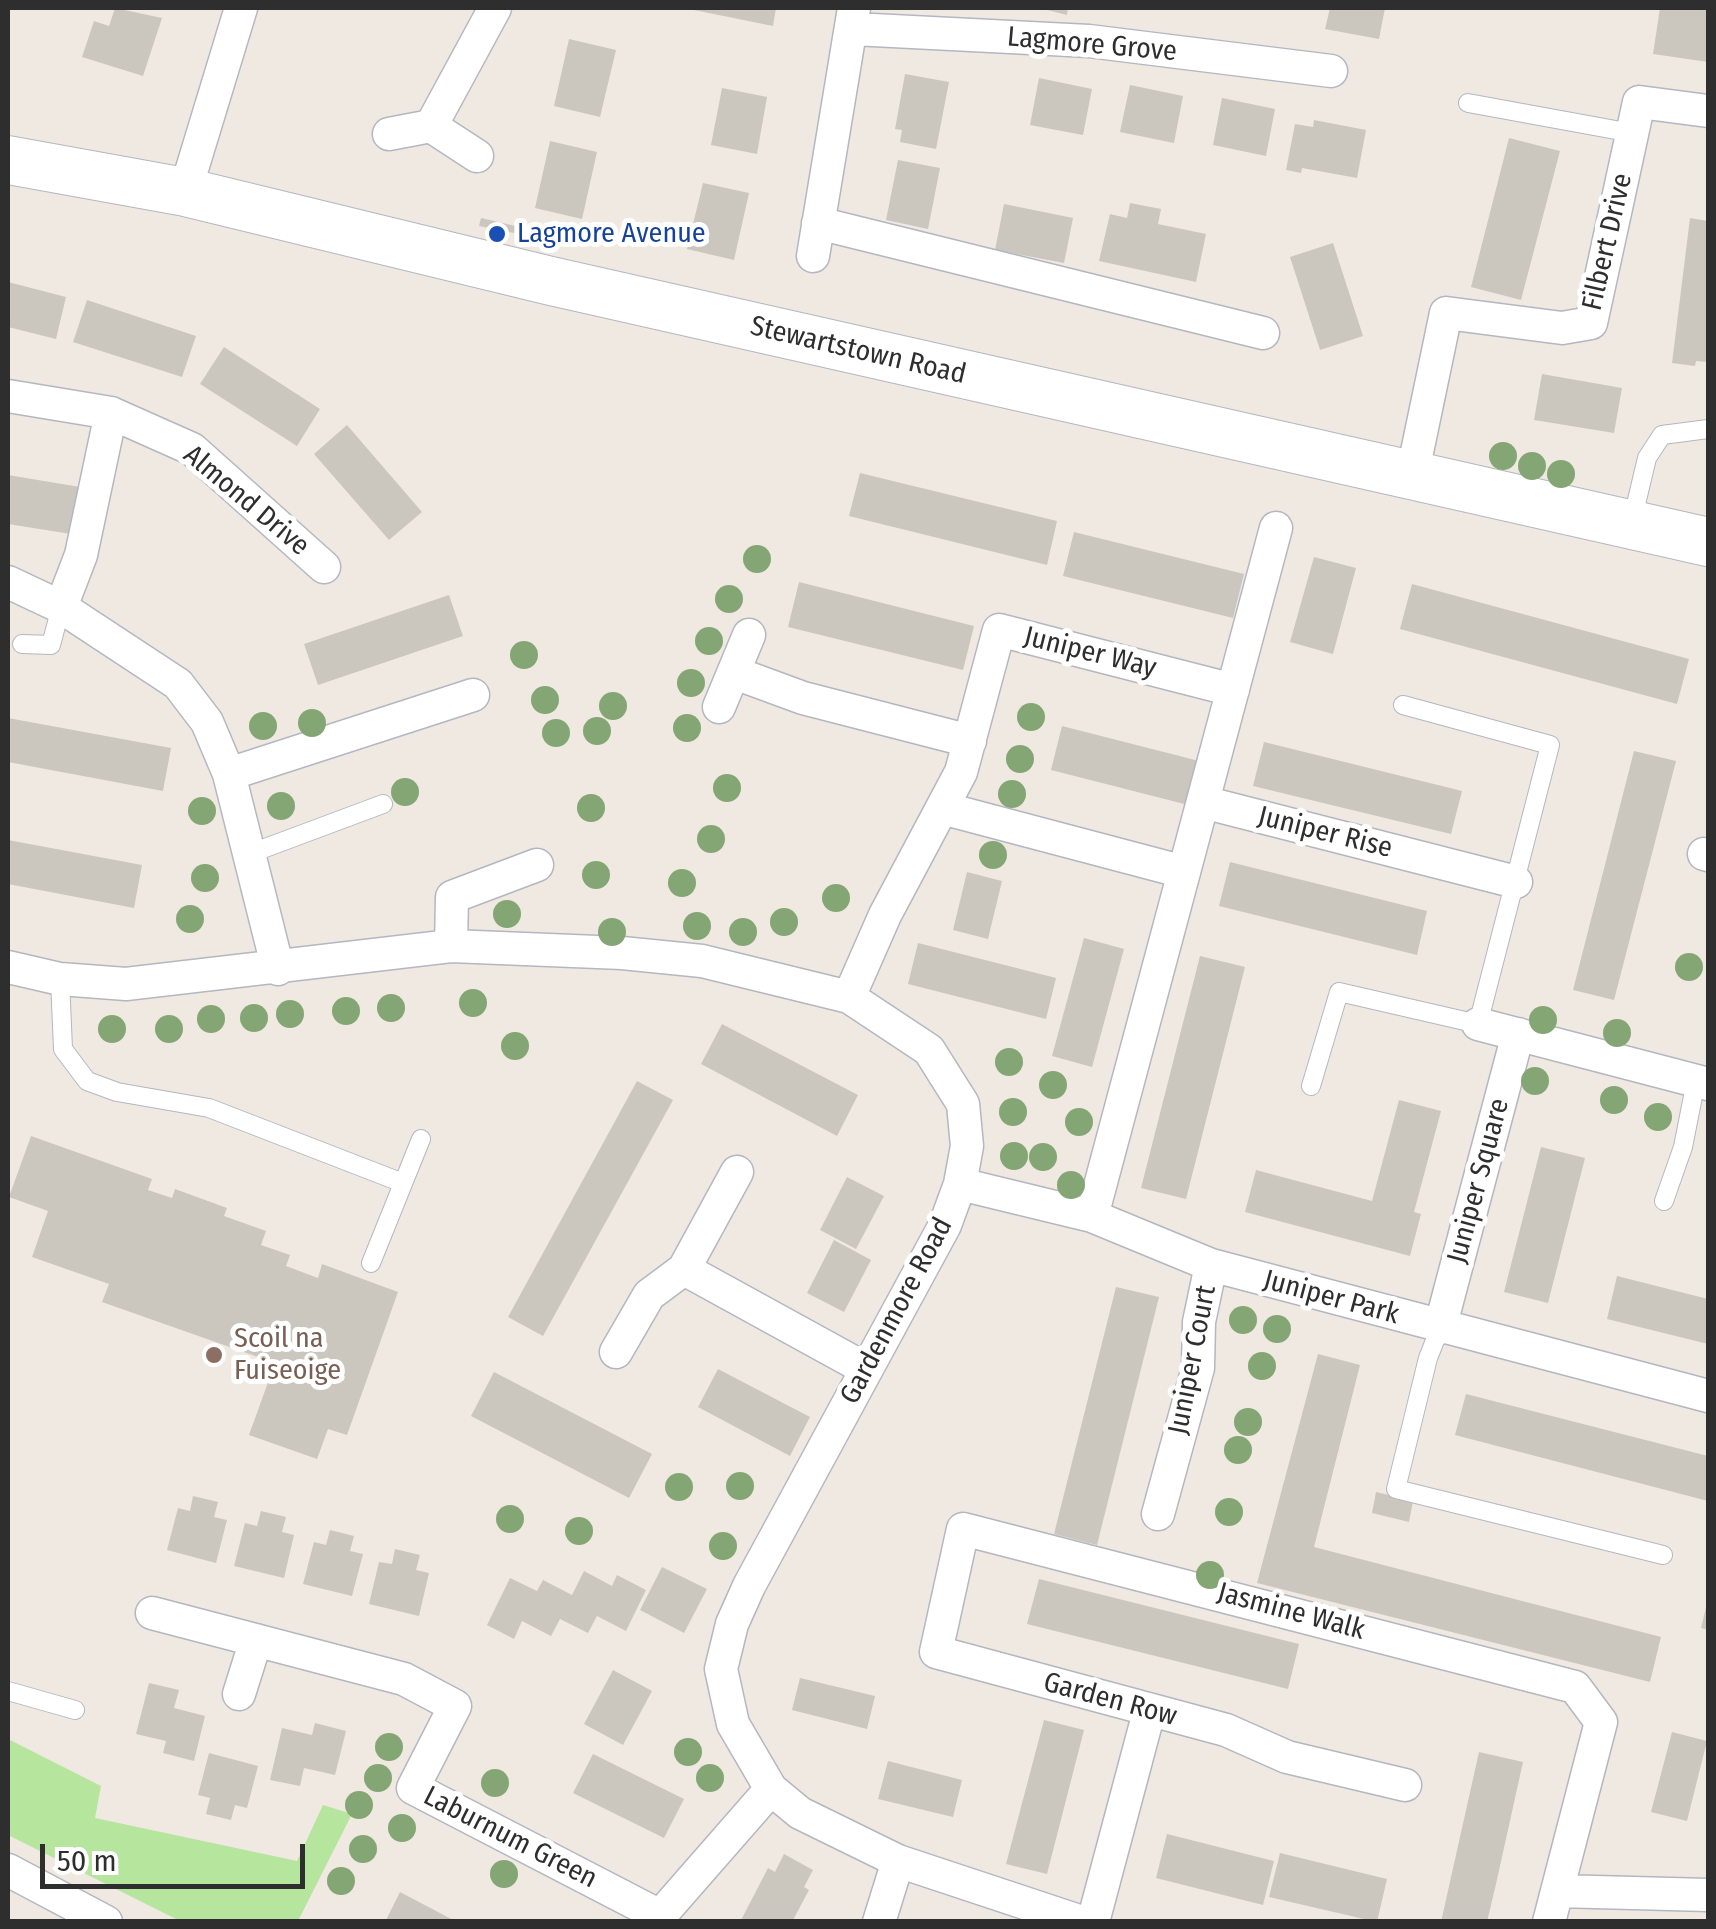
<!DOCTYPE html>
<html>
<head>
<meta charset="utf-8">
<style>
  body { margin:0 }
  #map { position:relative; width:1716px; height:1929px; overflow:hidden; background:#efe9e1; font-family:"Fira Sans Condensed",sans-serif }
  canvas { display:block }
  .frame { position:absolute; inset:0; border:10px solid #2e2e2e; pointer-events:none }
  .scale { position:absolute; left:40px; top:1844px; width:265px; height:45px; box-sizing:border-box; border:5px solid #2e2e2e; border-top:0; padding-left:12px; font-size:30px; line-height:35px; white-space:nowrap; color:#2e2e2e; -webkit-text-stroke:8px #fff; paint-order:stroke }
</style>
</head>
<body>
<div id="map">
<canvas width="1716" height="1929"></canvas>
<div class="frame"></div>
<div class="scale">50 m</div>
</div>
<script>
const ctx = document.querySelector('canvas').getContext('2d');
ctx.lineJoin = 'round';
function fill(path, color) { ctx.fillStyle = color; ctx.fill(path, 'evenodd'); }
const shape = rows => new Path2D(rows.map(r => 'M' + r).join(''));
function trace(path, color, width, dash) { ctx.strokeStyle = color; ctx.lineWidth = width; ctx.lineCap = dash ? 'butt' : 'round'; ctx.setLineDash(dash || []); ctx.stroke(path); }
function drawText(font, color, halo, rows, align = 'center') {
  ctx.font = font + ' "Fira Sans Condensed",sans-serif'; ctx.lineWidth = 10; ctx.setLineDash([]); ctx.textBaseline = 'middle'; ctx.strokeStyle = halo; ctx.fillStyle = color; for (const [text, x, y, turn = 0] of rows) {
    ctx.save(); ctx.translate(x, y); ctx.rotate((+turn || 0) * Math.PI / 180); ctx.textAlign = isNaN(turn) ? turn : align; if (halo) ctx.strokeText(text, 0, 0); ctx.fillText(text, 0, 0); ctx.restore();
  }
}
fill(shape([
  [8,1739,101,1786,95,1818,297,1861,323,1805,352,1814,298,1921,180,1921,8,1835]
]), '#b6e59e');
fill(shape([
  [115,8,162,18,143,76,82,57,94,21,109,26],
  [684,8,776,8,773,26],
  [1039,8,1068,8,1067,15],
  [1330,8,1385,8,1379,39,1325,29],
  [1660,8,1708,8,1708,62,1653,54],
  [569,39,616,50,600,117,554,106],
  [905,74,949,82,936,149,900,142,902,130,895,129],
  [1039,78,1092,89,1083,135,1030,125],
  [1130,85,1183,96,1174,143,1120,132],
  [722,88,767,97,757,154,711,145],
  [1222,98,1275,109,1266,156,1213,145],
  [1314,120,1366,130,1357,178,1302,168,1301,173,1286,170,1295,124,1313,127],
  [1509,138,1560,151,1521,300,1471,287],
  [550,141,597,152,582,219,535,208],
  [898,160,940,168,928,229,886,220],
  [703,183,749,193,734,260,687,249],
  [1130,203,1161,209,1158,224,1206,234,1196,282,1099,261,1110,214,1127,218],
  [1004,204,1073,218,1064,263,995,250],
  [481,218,520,227,519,234,479,226],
  [1690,218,1708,221,1708,362,1696,361,1695,366,1672,363],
  [1333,243,1363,336,1320,350,1290,257],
  [8,282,66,297,56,339,8,327],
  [87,300,196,336,182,377,73,342],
  [224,347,320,409,297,446,200,384],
  [1542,374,1622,388,1614,433,1534,420],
  [347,425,422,512,389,540,314,454],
  [860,473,1057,521,1047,565,849,516],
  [8,475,80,487,71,534,8,524],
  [1074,532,1244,574,1233,618,1063,576],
  [1314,557,1356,568,1333,654,1290,642],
  [799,582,974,626,963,670,788,627],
  [1412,584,1689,659,1677,704,1400,629],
  [449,595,463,636,318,685,304,644],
  [8,718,171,748,163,791,8,762],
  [1062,726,1207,763,1196,807,1051,770],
  [1264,742,1462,791,1451,834,1253,786],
  [1634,751,1676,761,1614,1000,1573,990],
  [8,840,142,865,134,908,8,884],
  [1230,862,1427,911,1417,955,1219,906],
  [967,872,1002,881,988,939,953,930],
  [1084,938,1124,949,1092,1067,1052,1056],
  [918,943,1056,978,1046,1019,908,984],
  [1200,956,1245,967,1186,1199,1141,1188],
  [722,1024,858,1095,837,1136,701,1064],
  [637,1081,673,1100,543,1336,508,1317],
  [1399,1100,1441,1111,1414,1212,1421,1214,1410,1256,1245,1212,1256,1170,1372,1201],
  [31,1136,152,1179,148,1190,172,1198,175,1189,227,1208,224,1216,266,1231,261,1245,290,1255,286,1266,318,1278,322,1264,398,1292,347,1435,328,1429,317,1459,249,1435,275,1363,102,1302,109,1284,32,1257,48,1211,9,1197],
  [1541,1147,1585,1158,1548,1303,1504,1292],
  [847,1177,884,1196,856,1249,820,1230],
  [834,1240,871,1260,844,1312,807,1293],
  [1617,1276,1708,1299,1708,1344,1607,1319],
  [1116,1287,1159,1297,1097,1545,1054,1534],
  [1318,1354,1360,1365,1314,1547,1661,1637,1650,1682,1257,1583],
  [718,1369,810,1417,790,1456,698,1407],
  [494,1372,652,1454,629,1498,471,1416],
  [1466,1394,1708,1456,1708,1501,1455,1435],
  [1376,1492,1413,1501,1409,1522,1372,1513],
  [193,1496,218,1502,214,1517,227,1520,216,1563,167,1550,178,1508,190,1511],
  [261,1511,286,1517,282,1532,294,1535,284,1578,234,1566,245,1523,257,1526],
  [330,1530,354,1536,350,1551,363,1554,352,1596,303,1584,314,1542,326,1545],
  [395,1549,420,1555,416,1570,429,1573,419,1616,369,1604,379,1562,392,1564],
  [662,1567,707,1589,684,1633,640,1610],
  [584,1571,612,1586,617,1575,646,1590,626,1631,597,1616,588,1633,560,1619,551,1636,522,1621,514,1639,487,1625,510,1578,537,1591,543,1580,572,1595],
  [1039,1579,1299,1644,1288,1689,1027,1624],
  [1707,1603,1708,1603,1708,1630,1701,1628],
  [613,1670,652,1691,623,1745,584,1724],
  [800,1678,875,1696,867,1729,792,1710],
  [149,1683,179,1690,174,1708,205,1716,194,1761,163,1753,166,1741,136,1734],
  [1044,1720,1084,1730,1047,1874,1006,1864],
  [315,1723,346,1731,335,1775,304,1768,300,1786,270,1780,282,1728,312,1735],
  [1672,1732,1707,1741,1687,1821,1651,1812],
  [1479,1752,1523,1762,1496,1884,1487,1922,1441,1922],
  [209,1753,258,1766,247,1808,235,1805,231,1820,206,1814,210,1798,198,1795],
  [593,1754,684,1799,664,1838,573,1793],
  [888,1761,962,1780,953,1817,878,1799],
  [1167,1834,1274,1861,1263,1905,1156,1878],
  [1280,1853,1387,1879,1377,1922,1269,1897],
  [784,1854,813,1870,804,1887,809,1890,792,1922,740,1922,768,1868,775,1872],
  [400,1892,457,1922,385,1922]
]), '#cbc7bf');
const lane = shape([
  [1468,103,1632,133],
  [1632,521,1647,458,1662,435,1708,429],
  [22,644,51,645,61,607],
  [249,854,383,804],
  [60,979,63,1049,87,1081,117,1092,209,1108,403,1183],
  [1311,1086,1339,992,1478,1024,1550,745,1403,705],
  [1664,1201,1683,1147,1696,1081],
  [371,1263,421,1139],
  [1440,1328,1428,1358,1396,1489,1663,1555],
  [8,1691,75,1710]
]);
const street = shape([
  [853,29,1089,41,1331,71],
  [431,126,495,8],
  [389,134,431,126,477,156],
  [185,192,241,8],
  [818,223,1263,333],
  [813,256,854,8],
  [8,396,111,413,192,449,324,567],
  [1412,476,1446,313,1562,328,1591,323,1639,102,1708,111],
  [8,582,61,607,178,684,207,722,229,774,278,969],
  [61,607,81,555,111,413],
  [735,673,803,698,970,741],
  [719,707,749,635],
  [229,774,473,695],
  [1203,802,1516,882],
  [942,808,1184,872],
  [1704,854,1708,855],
  [451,946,452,897,537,865],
  [8,967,60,979,126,984,451,946,622,953,702,961,849,997,929,1050,963,1104,967,1146,960,1184,945,1225,749,1586,732,1624,721,1669,733,1724,771,1789,800,1813,898,1861,1082,1922],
  [849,997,885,915,961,772,999,630,1233,690],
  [1478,1024,1708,1084],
  [960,1184,1092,1216,1211,1265,1708,1396],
  [1092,1216,1276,528],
  [684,1269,866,1369],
  [1440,1328,1518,1034],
  [616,1352,649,1295,684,1269,737,1172],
  [1158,1514,1198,1368,1199,1322,1211,1265],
  [152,1613,404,1679,455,1706,413,1788,660,1916,771,1789],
  [239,1694,256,1640],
  [1405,1785,1287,1757,1226,1730,936,1652,963,1529,1575,1687,1601,1722,1549,1922],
  [8,1870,106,1922],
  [1557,1891,1708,1895],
  [879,1922,898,1861],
  [1093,1922,1149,1712]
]);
const secondary = shape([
  [8,160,185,192,551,281,1708,542]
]);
trace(lane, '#b4b7c1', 20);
trace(street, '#b4b7c1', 35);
trace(secondary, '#b4b7c1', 50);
trace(lane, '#fff', 18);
trace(street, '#fff', 32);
trace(secondary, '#fff', 48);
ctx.fillStyle = '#84a574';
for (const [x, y] of [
  [1503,456],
  [1532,466],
  [1561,474],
  [757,559],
  [729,599],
  [709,641],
  [524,655],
  [691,683],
  [545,700],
  [613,706],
  [1031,717],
  [312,723],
  [263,726],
  [687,728],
  [597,731],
  [556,733],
  [1020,759],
  [727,788],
  [405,792],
  [1012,794],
  [281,806],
  [591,808],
  [202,811],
  [711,839],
  [993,855],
  [596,875],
  [205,878],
  [682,883],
  [836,898],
  [507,914],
  [190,919],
  [784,922],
  [697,926],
  [612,932],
  [743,932],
  [1689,967],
  [473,1003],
  [391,1008],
  [346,1011],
  [290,1014],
  [254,1018],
  [211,1019],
  [1543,1020],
  [112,1029],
  [169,1029],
  [1617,1033],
  [515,1046],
  [1009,1062],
  [1535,1081],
  [1053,1085],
  [1614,1100],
  [1013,1112],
  [1658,1117],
  [1079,1122],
  [1014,1156],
  [1043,1157],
  [1071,1185],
  [1243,1320],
  [1277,1329],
  [1262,1366],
  [1248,1422],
  [1238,1450],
  [740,1486],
  [679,1487],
  [1229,1512],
  [510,1519],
  [579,1531],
  [723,1546],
  [1210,1575],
  [389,1747],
  [688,1752],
  [378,1778],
  [710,1778],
  [495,1783],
  [359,1805],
  [402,1828],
  [363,1849],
  [504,1874],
  [341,1881]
]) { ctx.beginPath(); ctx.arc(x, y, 14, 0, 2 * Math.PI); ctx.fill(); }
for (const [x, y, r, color] of [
  [497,234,10,"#1a4fb4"],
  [214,1355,10,"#8d6e63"]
]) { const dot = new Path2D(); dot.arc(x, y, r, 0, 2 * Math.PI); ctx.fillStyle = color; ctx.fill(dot); trace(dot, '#fff', 4); }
drawText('28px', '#2e2e2e', '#fff', [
  ["Lagmore Grove",1092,45,5],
  ["Filbert Drive",1608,242,-77],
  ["Stewartstown Road",858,351,13],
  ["Almond Drive",246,501,40],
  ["Juniper Way",1090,653,14],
  ["Juniper Rise",1325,833,14],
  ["Juniper Square",1479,1181,-75],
  ["Juniper Park",1331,1298,15],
  ["Gardenmore Road",897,1311,-62],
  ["Juniper Court",1193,1360,-79],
  ["Jasmine Walk",1291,1612,15],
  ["Garden Row",1110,1700,15],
  ["Laburnum Green",510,1838,27]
]);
drawText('28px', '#164399', '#fff', [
  ["Lagmore Avenue",517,234]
], 'left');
drawText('28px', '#785e54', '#fff', [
  ["Scoil na",234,1339],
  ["Fuiseoige",234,1371]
], 'left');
</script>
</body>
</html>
